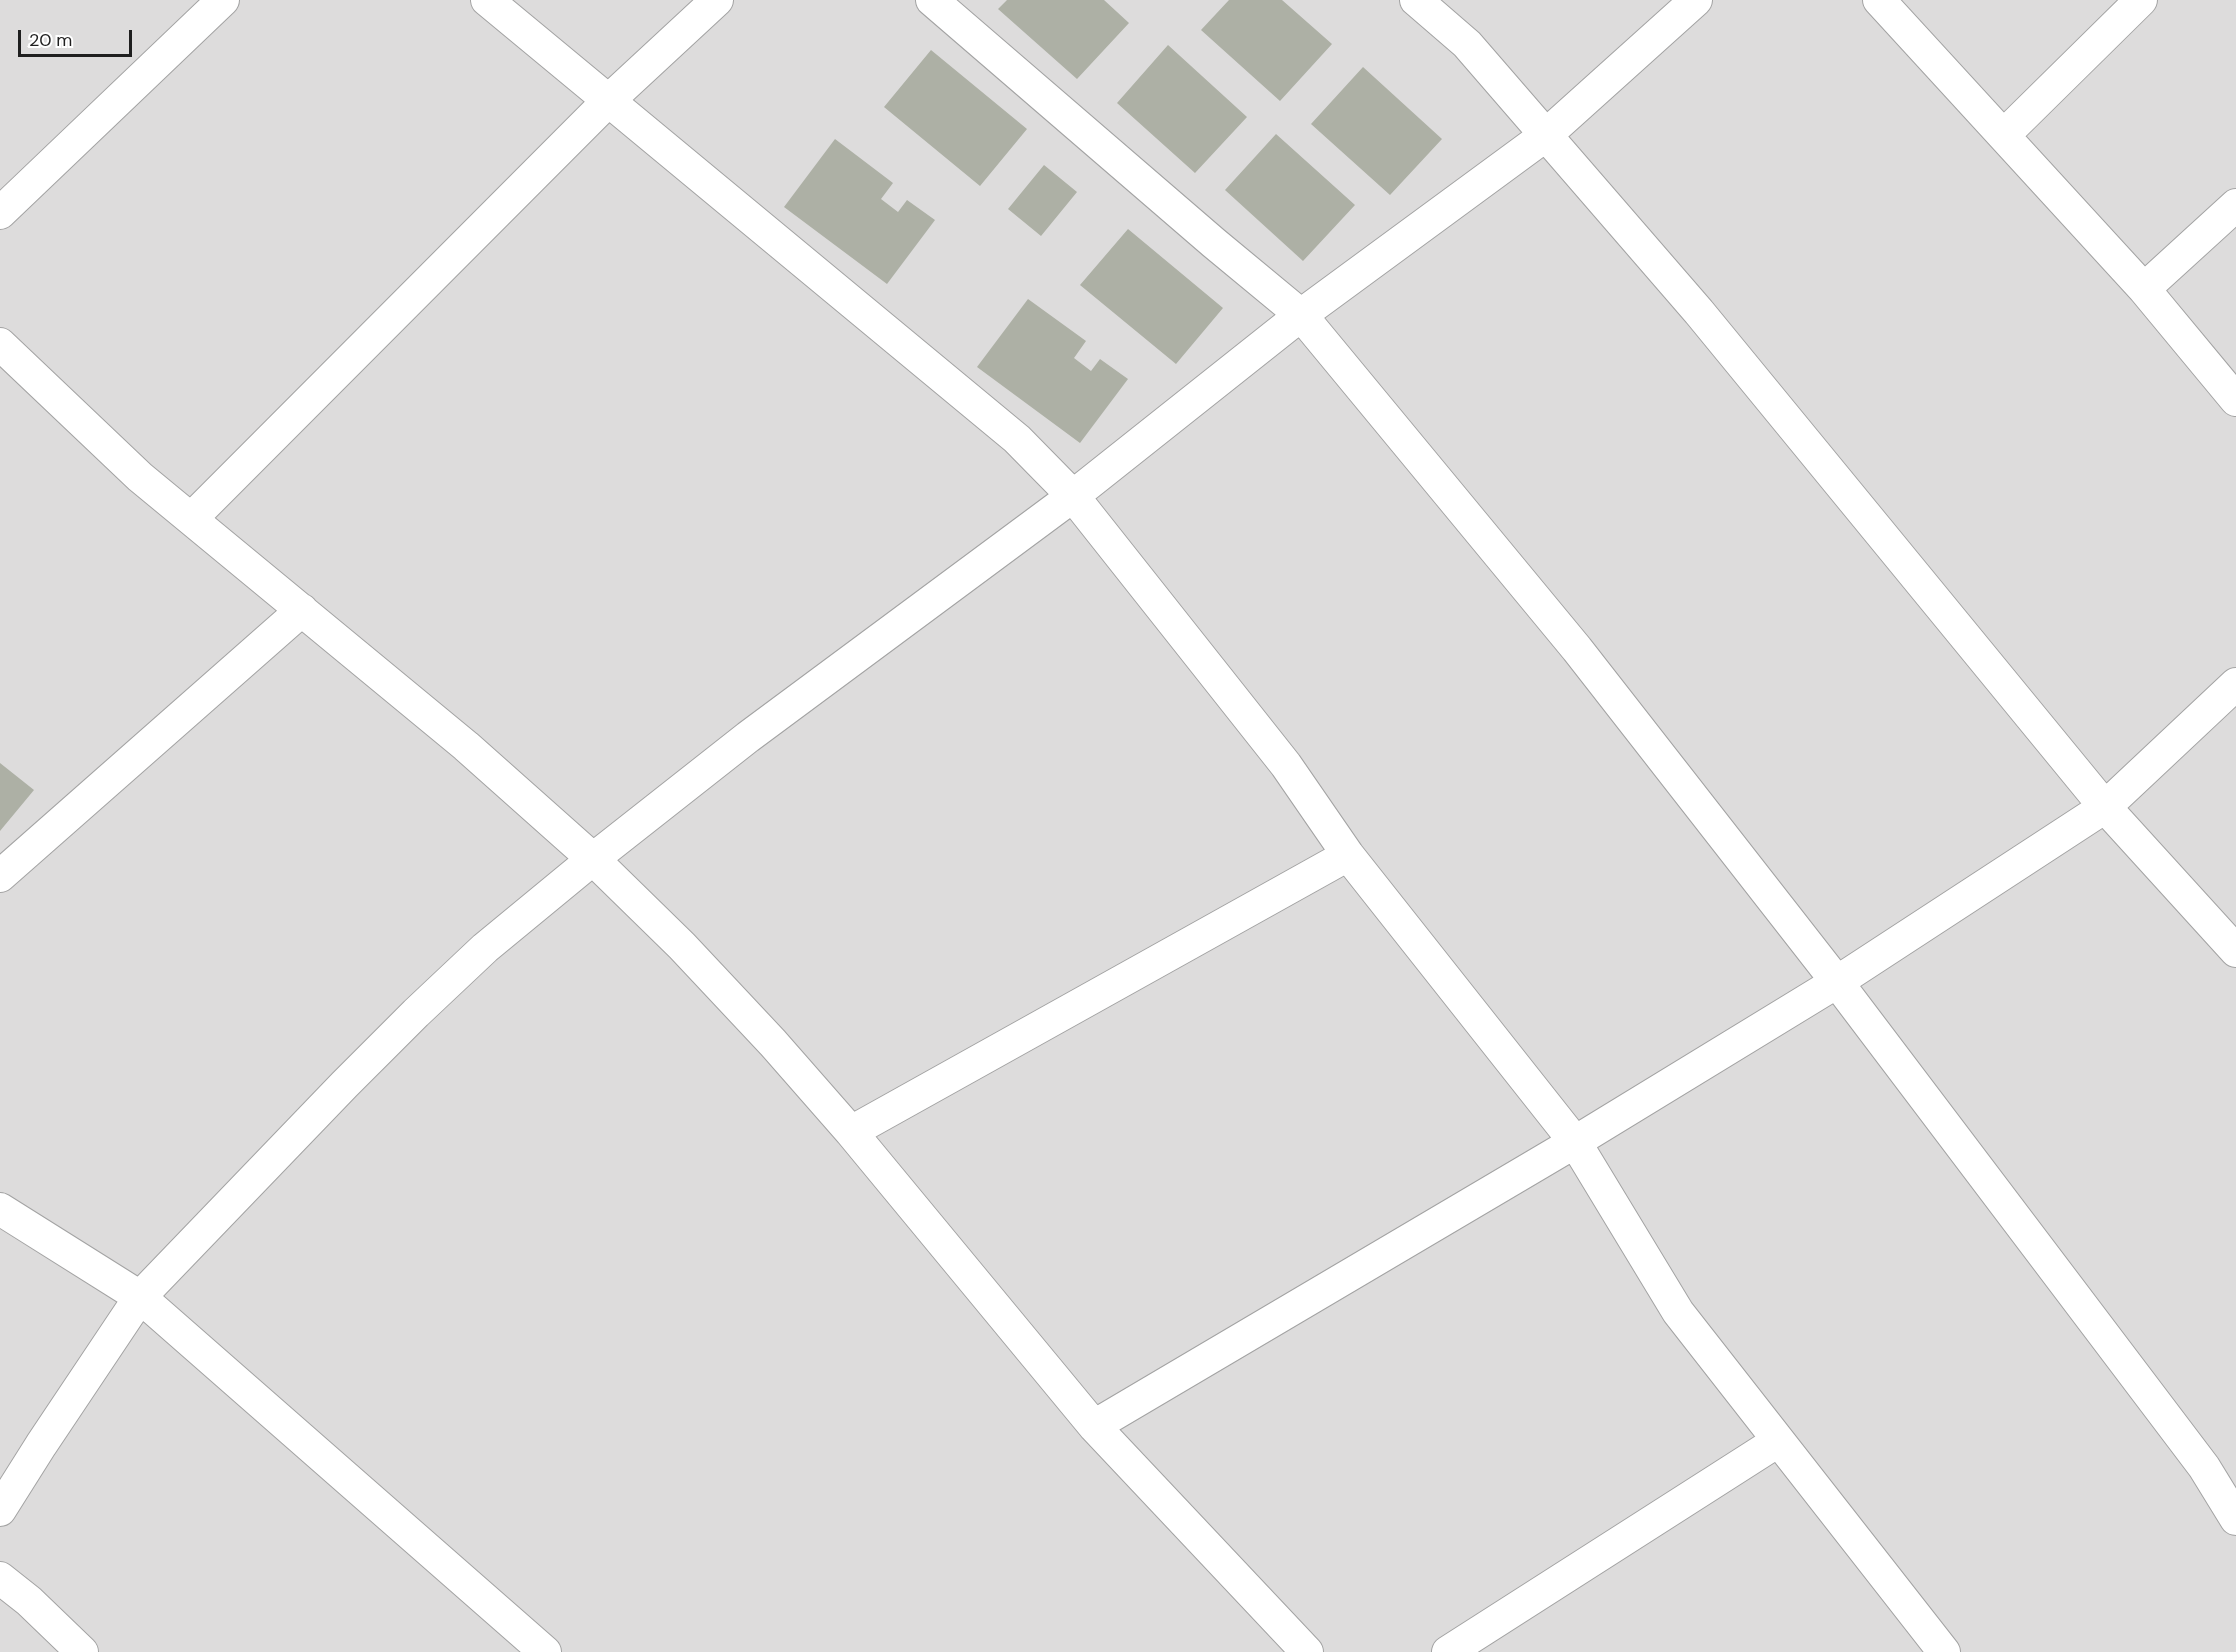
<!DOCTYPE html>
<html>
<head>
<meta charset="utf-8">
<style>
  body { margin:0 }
  #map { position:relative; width:2236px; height:1652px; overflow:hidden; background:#eaeee6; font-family:"DM Sans",sans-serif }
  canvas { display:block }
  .scale { position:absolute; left:18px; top:30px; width:114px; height:27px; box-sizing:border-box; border:3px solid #1f1f1f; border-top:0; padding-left:8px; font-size:18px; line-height:21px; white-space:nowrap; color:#1f1f1f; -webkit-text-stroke:4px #fff; paint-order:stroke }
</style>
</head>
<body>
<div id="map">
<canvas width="2236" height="1652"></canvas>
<div class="scale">20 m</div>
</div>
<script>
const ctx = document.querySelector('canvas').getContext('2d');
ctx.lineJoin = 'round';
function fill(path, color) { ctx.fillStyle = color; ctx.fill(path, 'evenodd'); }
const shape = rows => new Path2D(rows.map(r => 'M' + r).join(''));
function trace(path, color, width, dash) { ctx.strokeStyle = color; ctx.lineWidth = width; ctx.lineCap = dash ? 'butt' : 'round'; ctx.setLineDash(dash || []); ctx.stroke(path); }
fill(shape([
  [0,0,2236,0,2236,1652,0,1652]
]), '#dddcdc');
fill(shape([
  [1007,0,1104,0,1129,23,1077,79,998,9],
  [1229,0,1282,0,1332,44,1280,101,1201,30],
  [1168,45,1247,117,1195,173,1117,103],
  [931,50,1027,129,980,186,884,107],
  [1363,67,1442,139,1390,195,1311,124],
  [1276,134,1355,205,1303,261,1225,190],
  [835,139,893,183,881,199,898,212,907,200,935,220,887,284,784,207],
  [1044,165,1077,192,1041,236,1008,209],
  [1128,229,1223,308,1176,364,1080,285],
  [1028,299,1086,341,1074,358,1091,371,1100,359,1128,379,1080,443,977,367],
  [0,763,34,790,0,831]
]), '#adb0a5');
const street = shape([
  [487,0,1017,439,1073,496,1286,765,1348,855,1575,1142,1678,1312,1944,1652],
  [932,0,1214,243,1301,315,1577,649,1837,982,2204,1467,2236,1519],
  [1416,0,1467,44,1699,312,2105,807,2236,951],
  [1879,0,2144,289,2236,400],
  [2004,135,2141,0],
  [0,213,223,0],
  [2144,289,2236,205],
  [0,344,140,477,466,746,593,859,682,946,773,1043,851,1132,1094,1426,1307,1652],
  [192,518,608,101,717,0],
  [0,876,302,610],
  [851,1132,1348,855],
  [0,1209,140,1297,545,1652],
  [1094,1426,1575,1142,1837,982,2105,807,2236,684],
  [0,1510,41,1445,140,1297,344,1085,416,1013,485,948,593,859,748,737,1073,496,1301,315,1546,135,1696,0],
  [0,1578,29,1601,82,1652],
  [1448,1652,1778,1441]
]);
trace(street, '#a3a3a3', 34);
trace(street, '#fff', 32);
</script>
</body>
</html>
